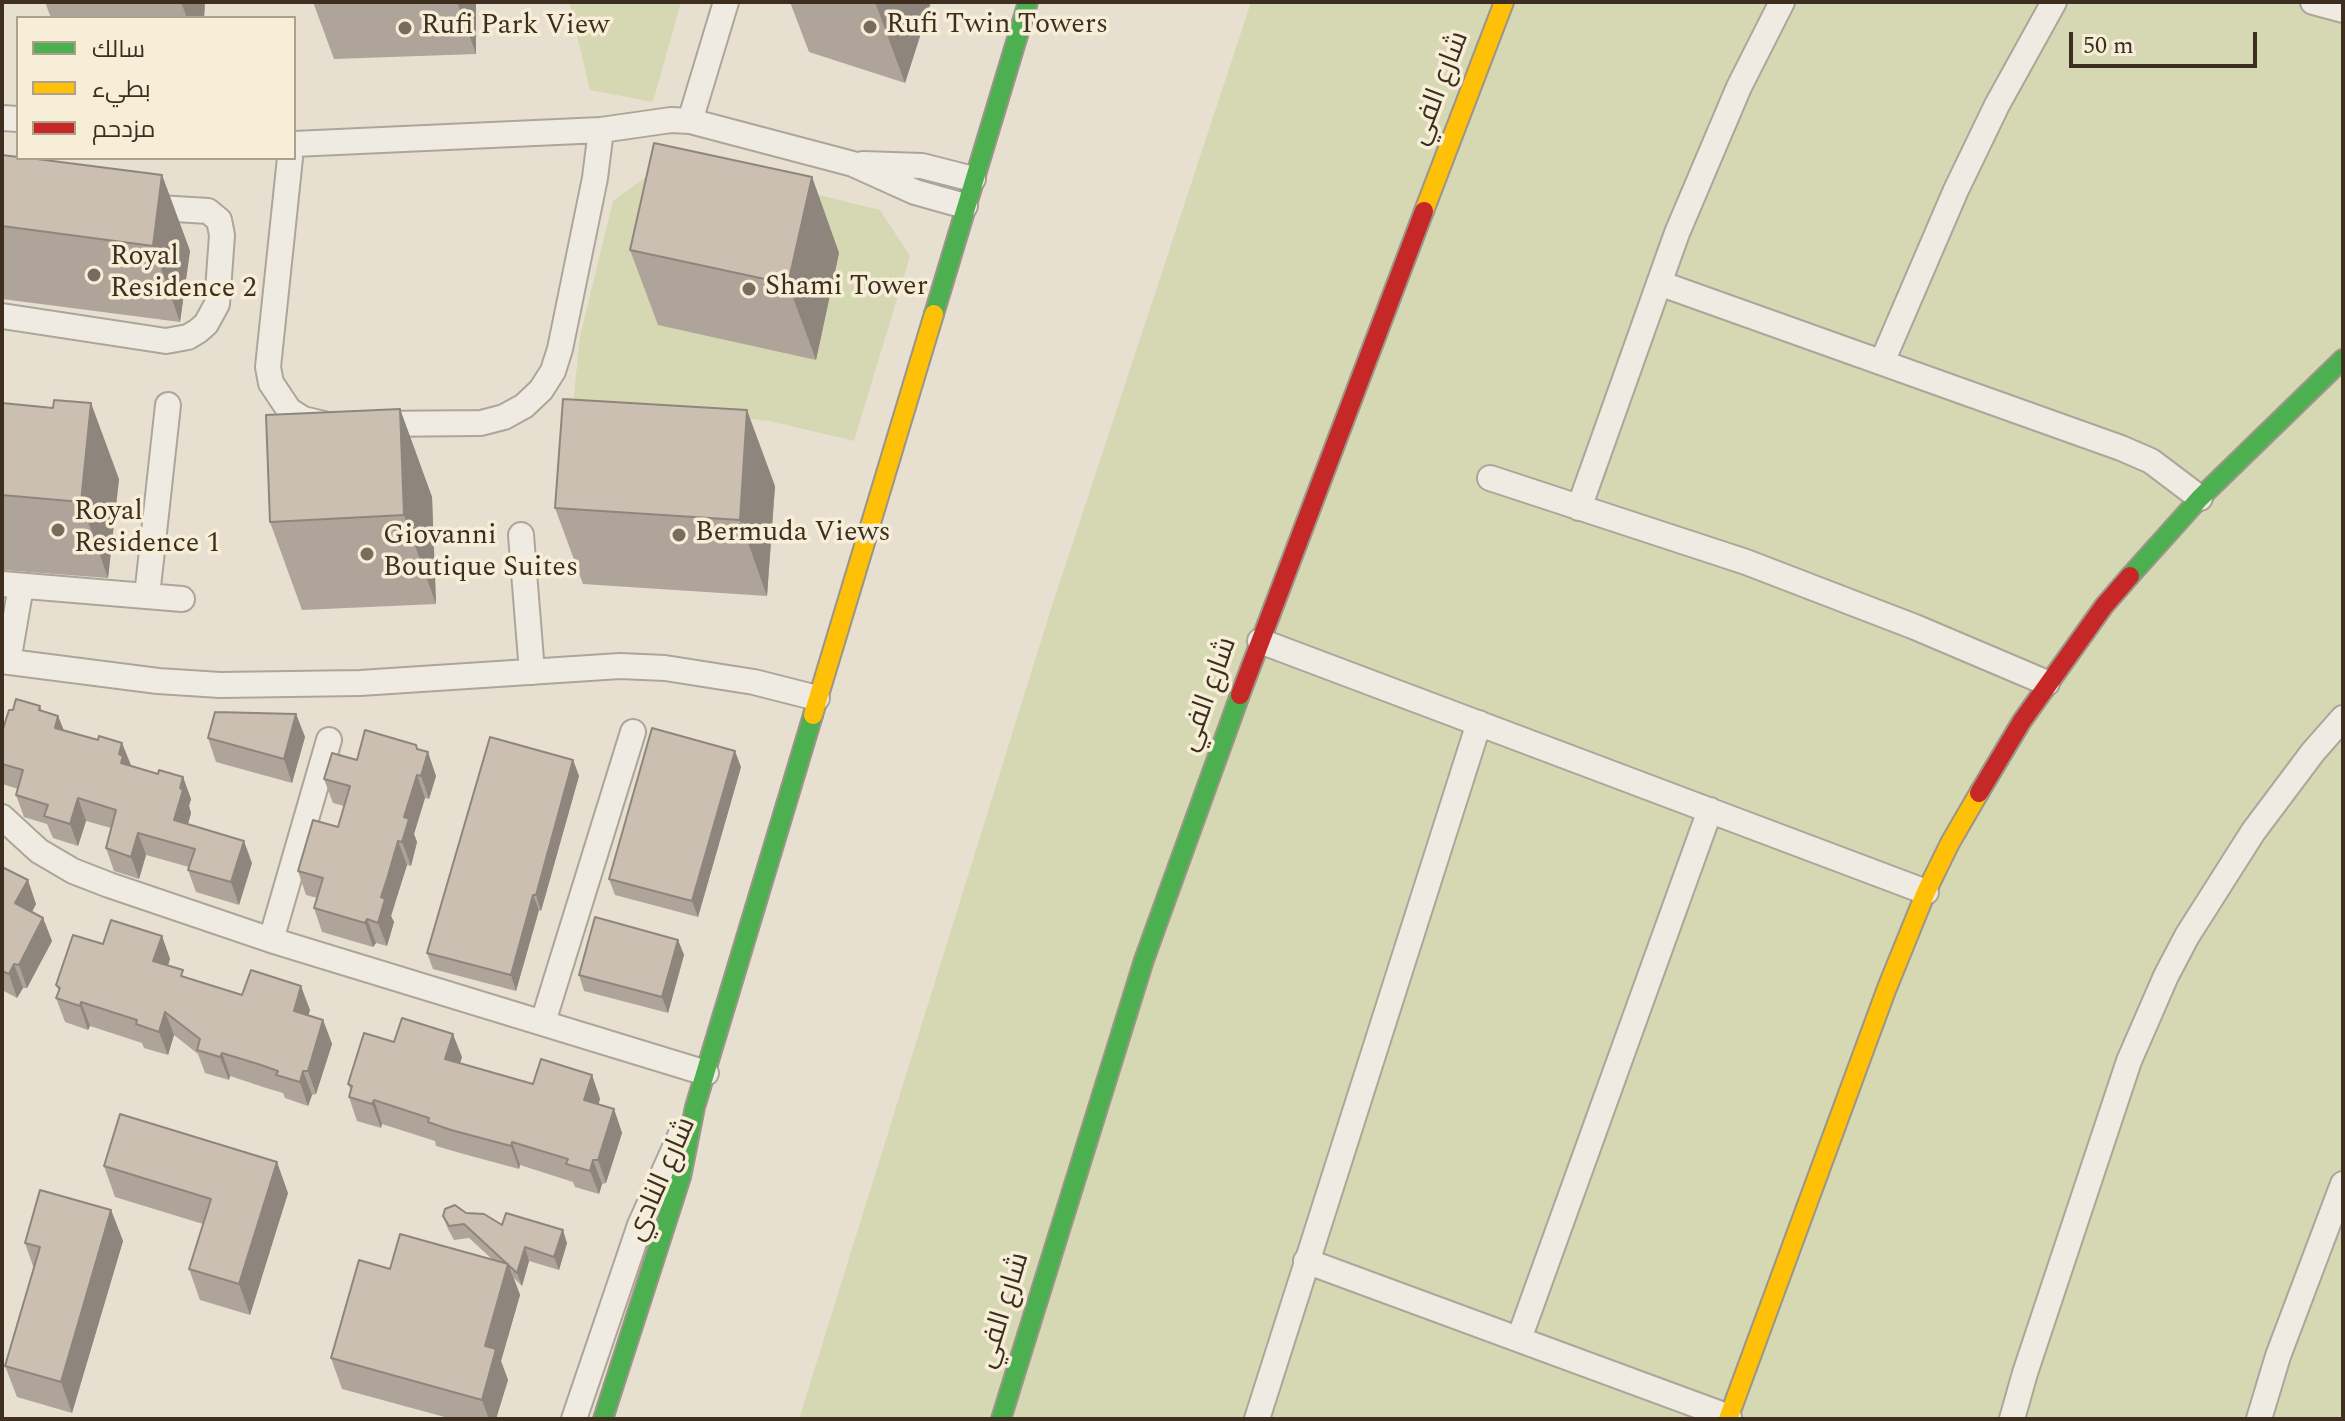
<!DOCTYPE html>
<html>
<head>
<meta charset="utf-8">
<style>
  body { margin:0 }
  #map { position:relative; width:2345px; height:1421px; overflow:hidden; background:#e7e0d1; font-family:Spectral,Cairo,serif }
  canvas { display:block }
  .frame { position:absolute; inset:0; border:4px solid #3d2e20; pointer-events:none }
  .legend { position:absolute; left:16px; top:16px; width:280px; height:144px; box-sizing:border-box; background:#f7eed8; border:2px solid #ada18e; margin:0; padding:10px 14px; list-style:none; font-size:24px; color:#3d2e20 }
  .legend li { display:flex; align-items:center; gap:16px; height:40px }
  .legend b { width:40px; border:2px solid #ada18e }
  .scale { position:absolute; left:2069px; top:32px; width:188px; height:36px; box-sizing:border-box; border:4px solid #3d2e20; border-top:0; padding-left:10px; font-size:24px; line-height:28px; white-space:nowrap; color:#3d2e20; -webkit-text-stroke:6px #f7eed8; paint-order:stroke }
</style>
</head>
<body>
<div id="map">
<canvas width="2345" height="1421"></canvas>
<div class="frame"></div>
<ul class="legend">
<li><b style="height:10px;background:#4caf50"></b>سالك</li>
<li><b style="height:10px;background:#ffc107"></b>بطيء</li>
<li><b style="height:10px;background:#c62828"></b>مزدحم</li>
</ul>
<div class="scale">50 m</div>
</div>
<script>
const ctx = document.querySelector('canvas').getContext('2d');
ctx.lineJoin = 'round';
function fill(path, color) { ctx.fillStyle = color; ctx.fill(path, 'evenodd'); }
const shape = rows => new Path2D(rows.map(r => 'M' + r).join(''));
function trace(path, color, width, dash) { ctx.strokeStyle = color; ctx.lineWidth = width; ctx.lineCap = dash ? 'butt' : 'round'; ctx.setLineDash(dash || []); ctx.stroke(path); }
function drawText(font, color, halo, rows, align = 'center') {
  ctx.font = font + ' Spectral,Cairo,serif'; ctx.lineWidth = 7; ctx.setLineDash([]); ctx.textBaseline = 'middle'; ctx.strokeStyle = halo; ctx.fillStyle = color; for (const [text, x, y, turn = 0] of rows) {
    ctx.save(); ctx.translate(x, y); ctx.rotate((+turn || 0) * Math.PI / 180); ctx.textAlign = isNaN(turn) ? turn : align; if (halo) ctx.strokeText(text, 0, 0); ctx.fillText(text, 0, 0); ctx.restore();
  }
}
fill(shape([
  [569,2,681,2,653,102,590,90],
  [1251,2,2343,2,2343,1419,799,1419,1050,612],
  [662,165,738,175,880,210,910,256,854,441,770,421,659,408,573,405,580,337,613,201]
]), '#d6d7b3');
const street = shape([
  [2313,2,2343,10],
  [2,118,18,119],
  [690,121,726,2],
  [294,144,601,130,671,120,690,121,853,164,915,192,965,206],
  [290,158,268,367,271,383,289,410,303,419,324,424],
  [863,164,922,166,973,179],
  [1659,283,2121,448,2151,461,2200,498],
  [2,316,166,341,188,337,198,331,206,324,217,304,222,235,219,220,208,211,142,207],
  [1882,362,1956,190,1997,105,2054,2],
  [373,424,481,423,504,417,524,406,541,390,553,371,560,349,595,178,601,130],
  [1490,478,1746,562,1915,627,2047,683],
  [1579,508,1677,233,1739,87,1782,2],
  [521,535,532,672],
  [2,584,182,599],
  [147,596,168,405],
  [1260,641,1926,892],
  [2,661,158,681,220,685,360,683,620,666,665,668,754,682,817,698],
  [8,662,21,586],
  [2,817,39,851,73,871,109,885,271,940,706,1073],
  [271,940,329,740],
  [543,1022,633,732],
  [1306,1261,1729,1417],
  [1519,1339,1710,810],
  [574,1419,640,1225,681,1134],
  [1257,1419,1479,723],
  [2012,1419,2025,1373,2129,1061,2166,976,2187,936,2253,832,2313,752,2343,718],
  [2259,1419,2278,1356,2343,1184]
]);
const fast = shape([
  [934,314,1028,2],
  [2130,576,2200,498,2343,359],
  [603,1419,681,1177,695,1107,813,715],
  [1001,1419,1144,960,1240,695]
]);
const slow = shape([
  [1424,211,1504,2],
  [813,715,934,314],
  [1728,1419,1887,988,1926,892,1950,843,1979,793]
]);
const jam = shape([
  [1240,695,1424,211],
  [1979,793,2022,721,2104,606,2130,576]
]);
trace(street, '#ada599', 28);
trace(fast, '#9c958a', 22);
trace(slow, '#9c958a', 22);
trace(jam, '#9c958a', 22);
trace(street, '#efebe3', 24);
trace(fast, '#4caf50', 18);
trace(slow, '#ffc107', 18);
trace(jam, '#c62828', 18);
fill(shape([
  [45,2,205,2,204,18,51,18],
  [313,2,476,2,476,54,334,59],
  [790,2,931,2,905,83,809,52],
  [2,155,162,175,190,251,180,322,2,299],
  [812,177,839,253,816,360,658,325,630,250],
  [2,403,119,479,108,578,2,570],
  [400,409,432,497,436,604,302,610,270,522],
  [775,486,767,596,583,584,555,508],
  [40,706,42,711,58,716,64,731,98,740,122,743,130,766,158,774,183,777,191,799,189,806,191,813,188,824,252,863,239,905,196,892,188,870,189,867,146,855,139,879,114,871,106,848,111,828,86,821,78,846,53,838,47,824,24,817,16,795,18,789,2,784,2,732],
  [296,714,305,737,292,783,216,762,208,738],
  [416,745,418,749,436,776,429,799,425,798,414,834,417,842,411,866,407,865,395,903,391,916,394,922,387,946,376,943,373,947,322,932,314,908,317,898,306,895,298,871,338,827,344,806,333,803,324,779,357,760],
  [573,760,579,776,541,911,539,910,516,991,433,969,427,953],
  [741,767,698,917,615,895,609,879],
  [2,867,36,904,32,912,43,918,52,941,27,988,23,988,17,998,2,990],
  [162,936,170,959,168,965,186,978,242,995,310,1010,308,1016,323,1020,332,1044,316,1094,312,1095,308,1106,285,1098,283,1093,266,1088,230,1076,229,1080,205,1073,198,1054,174,1035,168,1055,144,1048,142,1043,90,1026,88,1030,65,1022,56,998,59,992,56,985,103,944],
  [678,940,684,955,668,1013,584,991,579,975],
  [394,1042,462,1057,460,1063,533,1084,592,1075,600,1099,598,1104,614,1109,622,1133,606,1183,602,1184,599,1194,575,1187,573,1182,520,1165,519,1169,460,1153,436,1146,435,1141,382,1124,381,1128,357,1121,349,1097,351,1090,348,1084],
  [104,1166,288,1193,250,1315,200,1300,189,1269,203,1224,115,1197],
  [111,1210,123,1241,72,1413,17,1397,5,1366,34,1269,25,1243],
  [466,1213,567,1243,559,1270,529,1261,522,1286,514,1278,520,1295,501,1361,508,1380,496,1419,452,1419,342,1389,331,1358,493,1260,469,1238,454,1240,448,1229,443,1216]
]), '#afa499');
fill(shape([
  [181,2,205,2,204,18,187,18],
  [457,2,476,2,476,54],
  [875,2,931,2,905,83],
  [162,175,190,251,180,322,153,246],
  [812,177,839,253,816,360,788,284],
  [91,403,119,479,108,578,81,502],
  [400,409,432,497,436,604,404,515],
  [747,410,775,486,767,596,740,520],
  [296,714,305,737,292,783,284,759],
  [58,716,67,738,55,728],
  [122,743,131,765,129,772,121,763,119,754],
  [416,745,424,765,428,752,436,776,429,799,421,776],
  [735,751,741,767,698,917,692,901],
  [573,760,579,776,541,911,536,895],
  [417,775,425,798,414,834,417,842,411,866,402,842,404,817],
  [183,777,191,799,189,806,191,813,183,842,174,820],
  [78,798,86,821,78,846,70,824],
  [138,833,146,855,139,879,131,857],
  [244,841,252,863,239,905,231,882],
  [398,841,407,865,391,916,394,922,387,946,378,923,381,897],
  [28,880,36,904,24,927,15,903],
  [533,895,539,910,516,991,511,975],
  [43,918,52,941,27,988,19,965],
  [367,919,376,943,373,947,365,923],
  [162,936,170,959,162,984,153,961],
  [678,940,684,955,668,1013,662,997],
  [14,964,23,988,17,998,9,974],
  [301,986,310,1010,302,1035,294,1011],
  [81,1002,90,1026,88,1030,80,1006],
  [165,1012,174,1035,168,1055,159,1032],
  [323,1020,332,1044,316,1094,308,1071],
  [453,1034,462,1057,454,1082,445,1059],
  [222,1053,230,1076,229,1080,220,1057],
  [303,1071,312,1095,308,1106,300,1082],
  [592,1075,600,1099,593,1123,584,1100],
  [374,1100,382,1124,381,1128,372,1104],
  [614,1109,622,1133,606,1183,598,1160],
  [512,1142,520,1165,519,1169,511,1146],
  [593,1160,602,1184,599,1194,590,1171],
  [277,1162,288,1193,250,1315,239,1284],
  [111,1210,123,1241,72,1413,61,1382],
  [563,1230,567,1243,559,1270,554,1257],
  [525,1247,529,1261,522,1286,517,1273],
  [508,1264,520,1295,501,1361,508,1380,496,1419,489,1419,482,1400,485,1346]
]), '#8e867d');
const building = shape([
  [654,143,812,177,788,284,630,250,654,143],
  [2,155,18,157,18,158,29,158,162,175,153,246,2,226,2,155],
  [563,399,747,410,740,520,555,508,563,399],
  [54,400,91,403,81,502,2,495,2,403,53,408,54,400],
  [400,409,404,515,270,522,266,415,400,409],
  [16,699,40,706,39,710,58,716,55,728,98,740,99,736,122,743,119,754,123,756,121,763,158,774,159,770,183,777,180,788,183,790,174,820,244,841,231,882,188,870,195,849,138,833,131,857,106,848,116,810,78,798,70,824,44,816,48,805,16,795,23,770,2,764,2,732,9,710,13,710,16,699],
  [215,712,296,714,284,759,208,738,215,712],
  [652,728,735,751,692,901,609,879,652,728],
  [365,730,416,745,417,749,428,752,421,776,417,775,404,817,409,819,402,842,398,841,387,879,381,897,385,899,378,923,367,919,365,923,314,908,323,878,298,871,313,820,338,827,350,786,324,779,332,753,357,760,365,730],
  [490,737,573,760,536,895,533,895,511,975,427,953,490,737],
  [2,867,28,880,15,903,43,918,19,965,14,964,9,974,2,971,2,867],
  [595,917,678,940,662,997,579,975,595,917],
  [111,920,162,936,153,961,183,970,181,976,242,995,251,970,301,986,294,1011,323,1020,308,1071,303,1071,300,1082,276,1075,278,1071,258,1064,222,1053,220,1057,197,1050,200,1039,165,1012,159,1032,136,1024,137,1020,81,1002,80,1006,56,998,60,988,56,985,73,935,103,944,111,920],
  [402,1018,453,1034,445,1059,533,1084,541,1059,592,1075,584,1100,614,1109,598,1160,593,1160,590,1171,566,1164,568,1159,512,1142,511,1146,451,1130,428,1122,429,1118,374,1100,372,1104,349,1097,352,1086,348,1084,364,1033,394,1042,402,1018],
  [120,1114,277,1162,239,1284,189,1269,211,1199,104,1166,120,1114],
  [40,1190,111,1210,61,1382,5,1366,40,1247,25,1243,40,1190],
  [455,1205,466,1213,484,1214,502,1225,506,1213,563,1230,554,1257,525,1247,517,1273,464,1224,449,1226,443,1216,445,1209,455,1205],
  [400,1234,508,1264,485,1346,496,1349,482,1400,331,1358,359,1260,390,1269,400,1234]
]);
fill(building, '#cbbfb2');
trace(building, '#8e867d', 2);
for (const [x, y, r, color] of [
  [870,27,8,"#786c5e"],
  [405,28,8,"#786c5e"],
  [94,275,8,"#786c5e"],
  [749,289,8,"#786c5e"],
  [58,530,8,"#786c5e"],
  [679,535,8,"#786c5e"],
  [367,554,8,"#786c5e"]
]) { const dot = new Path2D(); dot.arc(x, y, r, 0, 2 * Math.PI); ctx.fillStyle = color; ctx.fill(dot); trace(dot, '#f7eed8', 3); }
drawText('28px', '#3d2e20', '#f7eed8', [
  ["Rufi Twin Towers",886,27],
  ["Rufi Park View",421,28],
  ["Royal",110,259],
  ["Residence 2",110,291],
  ["Shami Tower",765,289],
  ["Royal",74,514],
  ["Residence 1",74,546],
  ["Bermuda Views",695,535],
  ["Giovanni",383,538],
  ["Boutique Suites",383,570]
], 'left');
drawText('28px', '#3d2e20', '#f7eed8', [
  ["شارع الفي",1441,89,-69],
  ["شارع الفي",1210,695,-70],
  ["شارع النادي",663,1180,-66],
  ["شارع الفي",1005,1311,-73]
]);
</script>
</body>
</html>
